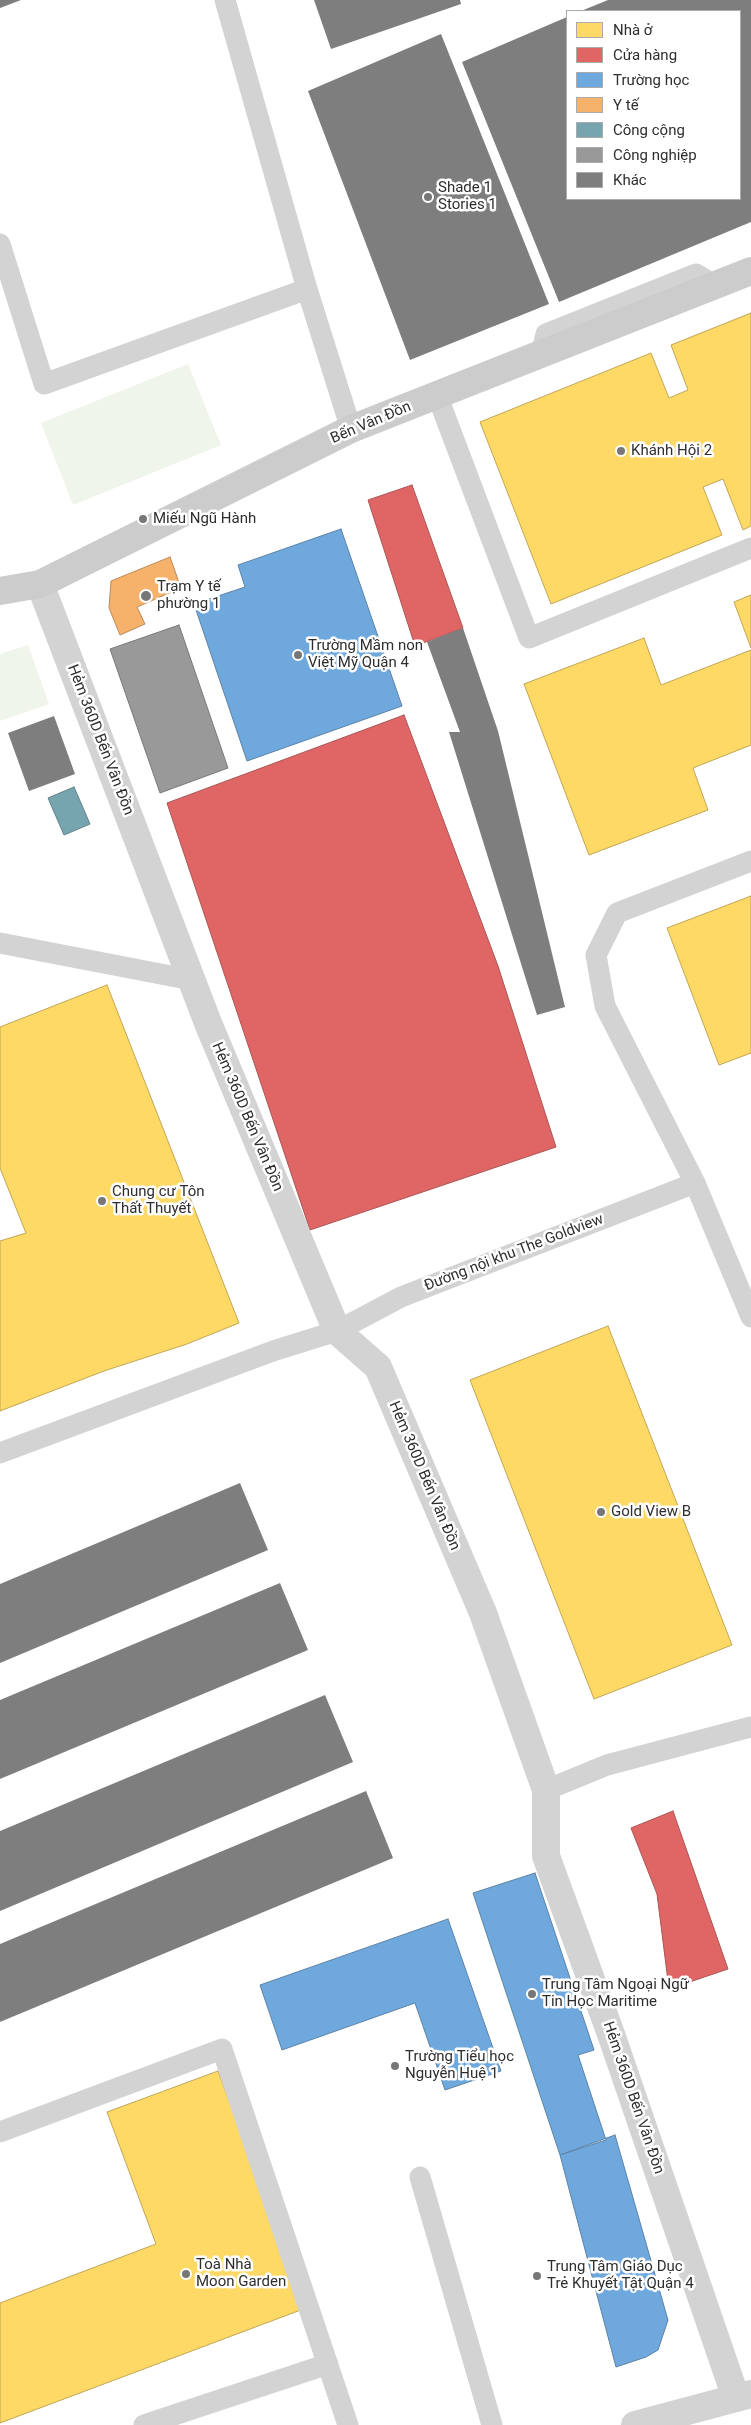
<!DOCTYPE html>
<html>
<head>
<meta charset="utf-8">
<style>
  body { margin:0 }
  #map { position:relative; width:751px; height:2425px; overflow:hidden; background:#fff; font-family:Roboto,sans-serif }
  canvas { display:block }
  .legend { position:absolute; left:566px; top:10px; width:175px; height:190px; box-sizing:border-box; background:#fff; border:1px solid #ababab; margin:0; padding:6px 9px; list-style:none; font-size:15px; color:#2e2e2e }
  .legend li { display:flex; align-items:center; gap:10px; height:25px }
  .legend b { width:25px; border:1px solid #ababab }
</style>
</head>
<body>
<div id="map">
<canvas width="751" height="2425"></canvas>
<ul class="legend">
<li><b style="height:14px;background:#ffd966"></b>Nhà ở</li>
<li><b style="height:14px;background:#e06666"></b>Cửa hàng</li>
<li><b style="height:14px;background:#6fa8dc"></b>Trường học</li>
<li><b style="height:14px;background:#f6b26b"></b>Y tế</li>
<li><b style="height:14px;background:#76a5af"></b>Công cộng</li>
<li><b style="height:14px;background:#999"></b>Công nghiệp</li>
<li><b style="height:14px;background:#7e7e7e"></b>Khác</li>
</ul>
</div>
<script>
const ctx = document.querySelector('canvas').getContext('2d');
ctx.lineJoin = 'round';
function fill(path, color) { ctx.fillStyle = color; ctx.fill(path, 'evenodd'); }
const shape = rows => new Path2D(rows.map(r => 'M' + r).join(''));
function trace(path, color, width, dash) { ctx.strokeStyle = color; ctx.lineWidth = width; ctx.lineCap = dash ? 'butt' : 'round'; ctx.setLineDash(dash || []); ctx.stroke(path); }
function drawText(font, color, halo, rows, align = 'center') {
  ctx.font = font + ' Roboto,sans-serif'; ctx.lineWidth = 5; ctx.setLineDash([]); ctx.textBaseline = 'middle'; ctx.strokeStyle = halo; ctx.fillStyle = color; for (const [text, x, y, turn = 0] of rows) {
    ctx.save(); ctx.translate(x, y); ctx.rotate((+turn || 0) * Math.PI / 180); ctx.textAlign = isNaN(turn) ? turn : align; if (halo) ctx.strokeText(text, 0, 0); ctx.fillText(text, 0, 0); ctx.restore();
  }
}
fill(shape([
  [188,364,221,445,73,505,41,423],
  [28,645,49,704,0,721,0,654]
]), '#f0f5eb');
const homes = shape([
  [751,313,751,526,743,530,723,479,703,487,722,535,551,604,480,422,651,353,669,398,688,390,671,345,751,313],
  [751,595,751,648,734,602,751,595],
  [644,638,661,685,751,650,751,745,693,768,708,810,589,855,524,684,644,638],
  [751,896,751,1053,719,1065,667,928,751,896],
  [107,985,239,1323,187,1344,104,1371,0,1411,0,1241,26,1233,0,1168,0,1027,107,985],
  [608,1326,732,1645,594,1699,470,1380,608,1326],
  [218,2071,306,2308,0,2423,0,2303,156,2244,107,2112,218,2071]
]);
fill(homes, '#ffd966');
trace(homes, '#c0a655', 1);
const shops = shape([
  [412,485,463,628,415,646,368,500,412,485],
  [404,715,498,966,556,1147,310,1230,167,803,404,715],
  [673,1811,728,1969,669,1989,657,1894,631,1828,673,1811]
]);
fill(shops, '#e06666');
trace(shops, '#ab5555', 1);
const schools = shape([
  [341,529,402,706,247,761,194,604,245,587,238,565,341,529],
  [535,1873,594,2050,578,2055,606,2140,560,2155,473,1893,535,1873],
  [448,1919,501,2071,445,2090,415,2003,282,2050,260,1985,448,1919],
  [615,2135,668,2320,658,2350,646,2357,616,2367,560,2155,615,2135]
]);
fill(schools, '#6fa8dc');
trace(schools, '#5c83a8', 1);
const health = shape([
  [170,557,181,588,137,607,145,624,120,635,109,608,111,581,170,557]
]);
fill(health, '#f6b26b');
trace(health, '#ba8a59', 1);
const public = shape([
  [74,787,90,824,64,835,48,798,74,787]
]);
fill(public, '#76a5af');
trace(public, '#608188', 1);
const industry = shape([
  [179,625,228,768,160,793,110,649,179,625]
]);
fill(industry, '#999');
trace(industry, '#797979', 1);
fill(shape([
  [0,0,21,0,0,8],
  [314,0,460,0,461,4,331,49],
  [608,0,751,0,751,222,559,302,462,62,567,17,567,199,740,199,740,11,581,11],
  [441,34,549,304,410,360,308,91],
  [463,628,498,731,565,1007,537,1015,449,732,460,732,427,642],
  [54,716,75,774,29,791,8,733],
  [240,1483,268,1550,0,1663,0,1584],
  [280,1583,308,1650,0,1779,0,1700],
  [325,1695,353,1762,0,1911,0,1831],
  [366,1791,393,1858,0,2022,0,1944]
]), '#7e7e7e');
trace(shape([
  [225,0,307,289,351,429],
  [0,244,44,384,307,289],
  [541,354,546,334,696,274,715,285],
  [437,395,529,638,751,548],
  [751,861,617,913,596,955,605,1006,695,1183,751,1317],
  [0,943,192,980],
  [0,1453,273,1351,337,1331,401,1297,695,1183],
  [546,1790,607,1765,751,1727],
  [0,2132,222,2049,348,2425],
  [420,2177,492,2425],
  [144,2425,328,2364]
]), '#d3d3d3', 21);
trace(shape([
  [40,584,208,1023,337,1331,378,1367,483,1613,546,1790,546,1856,612,2037,736,2398]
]), '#d3d3d3', 28);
trace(shape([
  [635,2425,751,2394]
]), '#d3d3d3', 28);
trace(shape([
  [0,591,40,584,351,429,751,271]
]), '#ccc', 28);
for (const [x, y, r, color] of [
  [428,197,5,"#777"],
  [621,451,5,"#777"],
  [143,519,5,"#777"],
  [146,596,6,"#777"],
  [298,655,5,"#777"],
  [102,1201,5,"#777"],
  [601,1512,5,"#777"],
  [532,1994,5,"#777"],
  [395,2066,5,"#777"],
  [186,2274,5,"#777"],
  [537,2276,5,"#777"]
]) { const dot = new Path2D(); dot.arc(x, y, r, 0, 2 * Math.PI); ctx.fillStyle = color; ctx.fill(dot); trace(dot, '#fff', 2); }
drawText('15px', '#2e2e2e', '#fff', [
  ["Shade 1",438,188],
  ["Stories 1",438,205],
  ["Khánh Hội 2",631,451],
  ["Miếu Ngũ Hành",153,519],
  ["Trạm Y tế",157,587],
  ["phường 1",157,604],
  ["Trường Mầm non",308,646],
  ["Việt Mỹ Quận 4",308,663],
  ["Chung cư Tôn",112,1192],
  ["Thất Thuyết",112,1209],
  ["Gold View B",611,1512],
  ["Trung Tâm Ngoại Ngữ",542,1985],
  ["Tin Học Maritime",542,2002],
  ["Trường Tiểu học",405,2057],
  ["Nguyễn Huệ 1",405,2074],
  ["Toà Nhà",196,2265],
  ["Moon Garden",196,2282],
  ["Trung Tâm Giáo Dục",547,2267],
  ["Trẻ Khuyết Tật Quận 4",547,2284]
], 'left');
drawText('15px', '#2e2e2e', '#fff', [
  ["Bến Vân Đồn",371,423,-23],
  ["Hẻm 360D Bến Vân Đồn",100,740,69],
  ["Hẻm 360D Bến Vân Đồn",247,1117,67],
  ["Đường nội khu The Goldview",514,1253,-21],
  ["Hẻm 360D Bến Vân Đồn",424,1476,67],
  ["Hẻm 360D Bến Vân Đồn",633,2098,71]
]);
</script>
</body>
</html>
